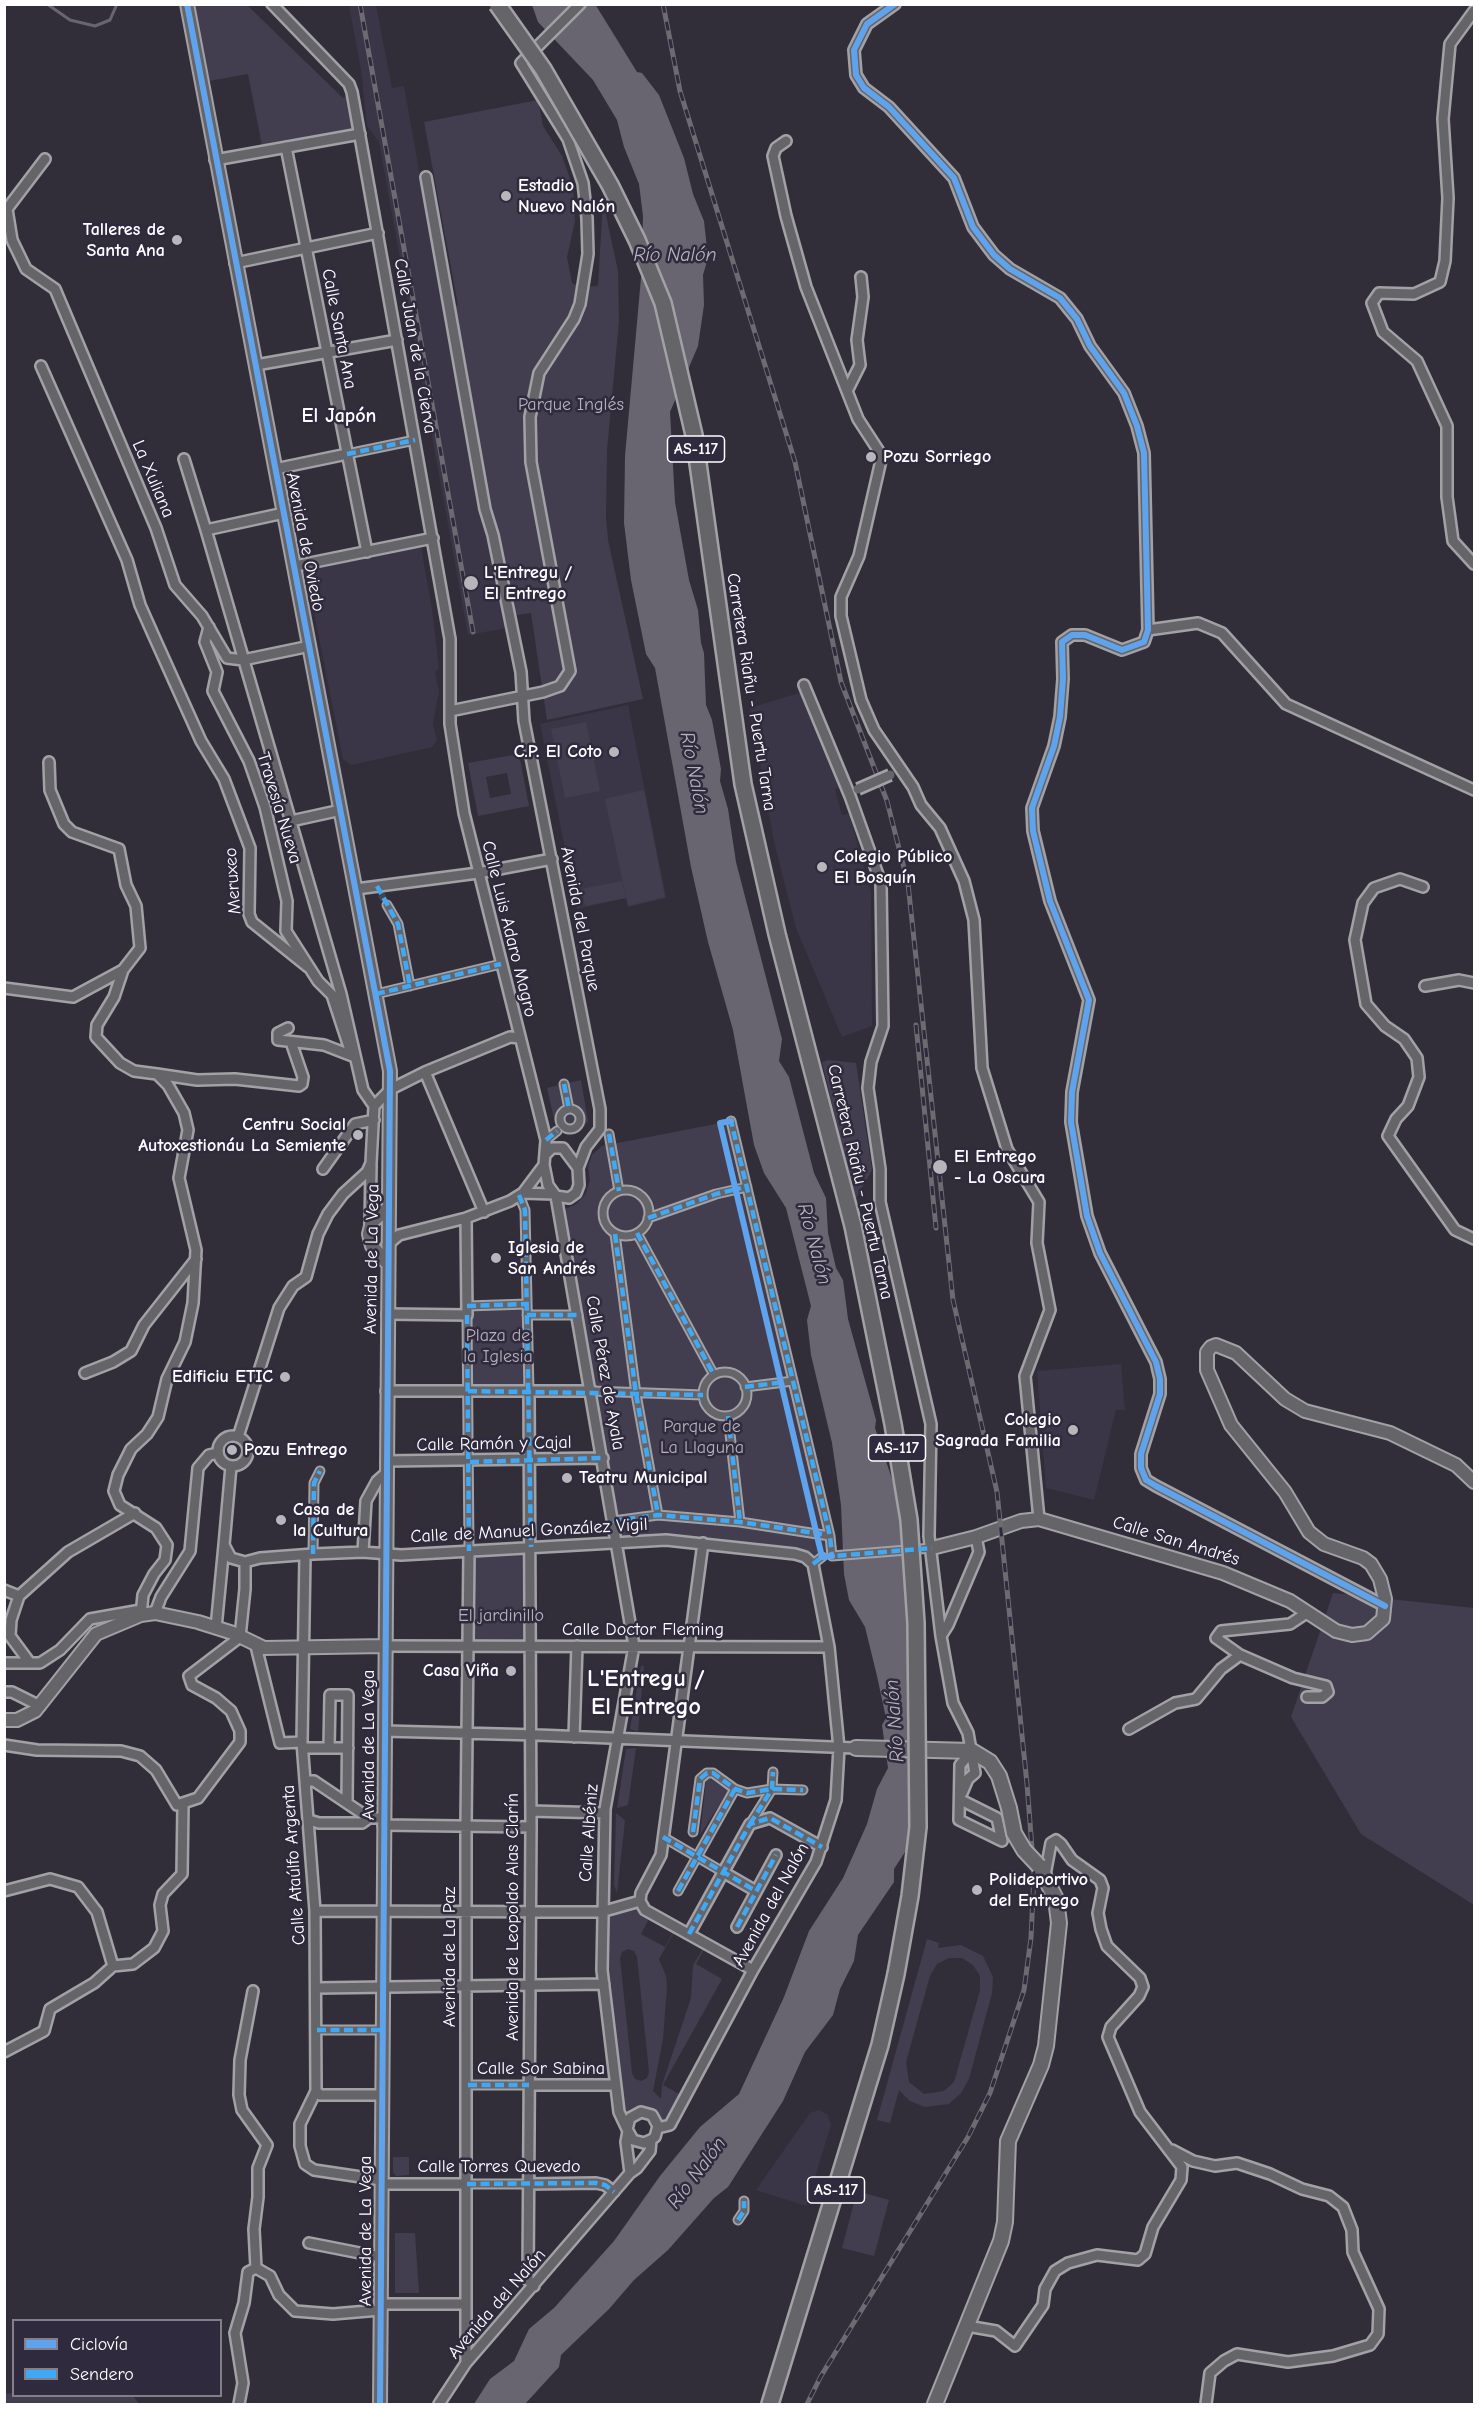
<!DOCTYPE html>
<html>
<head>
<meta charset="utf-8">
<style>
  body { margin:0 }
  #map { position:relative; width:1479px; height:2409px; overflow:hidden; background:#312e39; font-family:"Comic Neue",sans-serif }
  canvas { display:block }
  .frame { position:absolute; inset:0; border:6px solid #fff; pointer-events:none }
  .legend { position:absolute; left:12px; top:2319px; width:210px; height:78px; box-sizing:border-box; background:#2f2a3d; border:2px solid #827f8b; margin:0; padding:8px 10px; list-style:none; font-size:18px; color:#fff }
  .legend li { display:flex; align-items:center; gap:12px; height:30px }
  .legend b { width:30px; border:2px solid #827f8b }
</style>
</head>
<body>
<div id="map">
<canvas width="1479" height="2409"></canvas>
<div class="frame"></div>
<ul class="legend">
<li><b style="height:8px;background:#60a3ed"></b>Ciclovía</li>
<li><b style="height:8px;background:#3fa9f5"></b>Sendero</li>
</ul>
</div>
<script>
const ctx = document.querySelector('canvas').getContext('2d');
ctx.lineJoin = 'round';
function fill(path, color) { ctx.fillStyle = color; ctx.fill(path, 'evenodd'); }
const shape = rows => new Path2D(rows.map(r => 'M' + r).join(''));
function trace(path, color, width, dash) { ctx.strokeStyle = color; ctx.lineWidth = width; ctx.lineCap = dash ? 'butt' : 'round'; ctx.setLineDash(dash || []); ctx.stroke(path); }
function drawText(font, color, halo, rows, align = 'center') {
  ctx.font = font + ' "Comic Neue",sans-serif'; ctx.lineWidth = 5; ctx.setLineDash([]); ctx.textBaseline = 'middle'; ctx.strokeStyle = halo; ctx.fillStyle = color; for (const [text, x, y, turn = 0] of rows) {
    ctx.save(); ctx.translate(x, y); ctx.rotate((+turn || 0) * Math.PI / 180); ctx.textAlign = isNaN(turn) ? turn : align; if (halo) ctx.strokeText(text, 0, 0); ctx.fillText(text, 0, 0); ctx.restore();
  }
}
fill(shape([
  [349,5,376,5,392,88,404,86,480,510,489,536,507,628,468,635,379,142,367,126,361,70],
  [421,547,432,609,439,668,435,672,439,691,433,724,437,740,432,747,351,765,343,759,307,577,313,569],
  [805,691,842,786,835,789,842,815,849,814,871,892,872,1026,842,1037,796,928,774,842,750,708],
  [628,705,666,898,628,907,626,898,577,909,540,724],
  [1121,1364,1125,1410,1116,1410,1094,1500,1046,1488,1037,1371],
  [819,2110,828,2115,831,2125,806,2206,756,2190,810,2113]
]), '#3b3647');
fill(shape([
  [187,5,247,5,343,98,352,92,360,134,263,151,248,74,203,82],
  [538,100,543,126,562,156,573,187,575,221,567,257,572,283,584,287,598,286,603,201,618,271,619,321,607,450,606,517,608,540,643,699,547,720,531,613,510,616,450,307,458,305,424,122],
  [586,722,600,791,565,798,551,729],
  [519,754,529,806,478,816,468,763],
  [507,773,511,794,490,798,486,777],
  [644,790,665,897,628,906,605,799],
  [622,881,626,898,585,906,582,889],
  [828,1060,856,1063,872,1170,855,1200,822,1062],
  [581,1080,588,1121,580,1132,567,1135,556,1127,547,1088],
  [731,1121,832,1556,822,1557,813,1564,795,1554,617,1541,560,1211,575,1205,585,1195,590,1181,588,1167,592,1155,602,1146],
  [471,1308,524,1308,525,1385,472,1385],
  [522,1554,526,1555,528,1637,523,1643,474,1643,475,1556],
  [1333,1593,1474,1608,1474,1905,1361,1834,1291,1717],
  [641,1666,644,1666,638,1732,630,1729],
  [636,1748,628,1805,617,1808,626,1749],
  [709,1778,728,1791,700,1835,706,1781],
  [616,1813,625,1820,617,1893,614,1885],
  [640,1901,652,1913,641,1934,665,1947,676,1927,707,1944,696,1964,722,1979,663,2085,685,2097,670,2125,658,2126,641,2112,627,2129,619,2112,601,1912],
  [677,1927,706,1944,693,1965,691,1998,662,2085,661,2099,653,2091,663,2039,667,1987,666,1976,659,1959],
  [628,1949,634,1951,637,1957,649,2072,647,2078,641,2081,635,2079,632,2073,620,1958,622,1952],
  [927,1939,939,1943,938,1948,961,1945,983,1956,993,1977,992,1993,969,2079,961,2093,949,2104,925,2107,910,2101,899,2090,890,2123,877,2120],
  [949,1958,962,1958,973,1965,980,1976,980,1990,954,2082,944,2091,924,2094,909,2082,906,2062,930,1976,937,1964],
  [393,2157,409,2157,409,2175,396,2176,393,2172],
  [857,2191,889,2200,874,2256,842,2248],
  [395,2233,415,2233,419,2293,395,2293],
  [13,2393,14,2396,133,2396,139,2404,5,2404,5,2394]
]), '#433e4f');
fill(shape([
  [595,4,637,72,642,73,659,95,684,158,693,194,704,221,708,258,703,275,704,305,698,346,670,412,675,502,689,580,698,610,701,643,704,653,706,705,712,720,721,769,720,781,728,809,736,862,782,1039,779,1061,789,1077,814,1173,826,1198,828,1233,836,1268,843,1280,848,1319,876,1420,875,1428,900,1503,910,1634,927,1782,923,1824,894,1869,894,1882,858,1935,854,1961,840,1989,833,2015,805,2052,783,2101,728,2187,714,2198,668,2250,634,2280,609,2309,561,2355,559,2367,525,2404,474,2404,490,2379,514,2361,529,2329,554,2308,614,2241,660,2176,700,2127,739,2094,784,1997,809,1931,843,1878,867,1824,877,1789,888,1768,882,1725,886,1718,877,1676,865,1627,849,1600,844,1574,841,1505,832,1443,811,1355,807,1320,811,1306,786,1208,764,1173,754,1145,733,1030,708,942,691,867,655,668,646,654,631,580,624,523,625,456,641,278,643,216,639,184,624,147,617,120,593,80,538,22,532,5]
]), '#686571');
trace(shape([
  [47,4,70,20,95,26,110,20,117,4]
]), '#686571', 3);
trace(shape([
  [381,894,387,905]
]), '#46434d', 7, [7, 3.5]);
const pedestrian = shape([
  [347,454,415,440],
  [387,905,398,924,410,986],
  [376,994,501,964],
  [564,1084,569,1109],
  '560 1119a10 10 0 1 1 20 0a10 10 0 1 1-20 0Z',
  [731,1121,830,1536,832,1556,932,1548],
  [609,1134,619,1191],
  [546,1140,557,1131],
  '603 1213a23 23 0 1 1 46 0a23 23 0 1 1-46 0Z',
  [519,1195,525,1210,529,1391],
  [648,1218,716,1194,747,1187],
  [637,1233,714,1375],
  [615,1234,636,1394,658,1515],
  [467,1306,527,1304],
  [467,1315,469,1551],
  [527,1315,578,1315],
  '703 1394a22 22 0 1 1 44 0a22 22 0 1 1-44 0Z',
  [745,1387,793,1381],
  [592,1391,703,1395],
  [728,1416,740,1522],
  [613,1521,658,1515,740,1522,830,1536],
  [313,1554,314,1483,320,1471],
  [813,1564,822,1557],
  [750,1824,772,1789,773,1772],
  [693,1832,700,1779,707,1773,713,1773,735,1789,747,1793,772,1789,803,1790],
  [663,1837,723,1872],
  [678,1891,735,1789],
  [317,2030,381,2030],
  [468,2085,529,2085],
  [467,2184,528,2184],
  [738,2220,744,2211,744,2201]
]);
const minor = shape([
  [272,4,349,84,352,92,450,639,450,724,464,813,546,1140,544,1165,548,1185,556,1196,569,1198,576,1193,579,1185,578,1168,563,1148,552,1148,547,1153],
  [895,4,867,24,854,50,856,75,864,88,889,107,954,178,973,227,994,255,1010,269,1060,298,1077,319,1090,346,1124,393,1137,426,1144,453,1148,630,1144,642,1122,650,1085,635,1072,635,1062,642,1063,679,1060,717,1054,746,1032,808,1033,831,1050,901,1089,1000,1072,1092,1071,1122,1087,1216,1100,1253,1156,1362,1160,1379,1160,1394,1141,1454,1141,1468,1146,1480,1156,1486,1385,1606],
  [1474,11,1450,44,1443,119,1448,198,1445,261,1440,282,1414,294,1379,293,1372,303,1383,332,1417,361,1447,426,1447,497,1453,541,1474,564],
  [786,141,776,148,773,156,786,216,806,287,858,419,882,456,859,556,841,597,841,616,861,700,874,730,913,787,921,805,940,828,964,881,974,920,982,1068,1007,1149,1039,1202,1037,1243,1050,1310,1025,1376,1039,1519],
  [286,147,367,552],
  [45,159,7,209,12,240,26,269,55,289,156,528,175,585,202,616,227,658,243,660,310,646],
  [215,160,360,134],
  [426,177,485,509,493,535,521,672,524,721,600,1109,600,1129,586,1147,578,1168],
  [235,263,378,233],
  [256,365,397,340],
  [41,366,127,560,140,605,156,641,201,741,224,779,250,848,249,914,252,922,308,967],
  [847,391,860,365,857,340,863,297,861,277],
  [184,459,206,530],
  [275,469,347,454],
  [284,513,206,530,341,994,363,1090,374,1106],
  [295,566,433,538],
  [209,627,205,642,217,672,213,691,249,761,265,807,287,901,286,931,318,981,332,995,351,1053],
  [1148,630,1198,623,1222,633,1286,704,1474,790],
  [804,685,850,796,881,883,883,1026,871,1062,868,1088,880,1169,880,1202,931,1424,929,1536,941,1636,953,1703,968,1733,975,1773,968,1779,962,1793],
  [450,711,543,692,560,686,570,671,531,462,530,417,539,373,574,319,580,304,588,254,587,218,583,183,568,139,521,63,580,4],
  [49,762,50,790,64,824,72,832,119,849,126,885,136,906,140,948,123,970,114,997,97,1025,96,1037,120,1063,134,1071,157,1074,168,1085,184,1113,188,1130,179,1178,196,1250,193,1303,185,1342,167,1379,158,1417,147,1434,131,1449,118,1475,114,1491,120,1505,156,1528,167,1545,165,1560,154,1574,143,1595,141,1615],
  [291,821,341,810],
  [1423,887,1400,879,1374,888,1363,903,1355,940,1366,1004,1385,1026,1404,1039,1417,1058,1419,1077,1408,1106,1396,1119,1388,1136,1455,1230,1474,1239],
  [356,889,478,873,552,859],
  [1425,986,1459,980,1474,983],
  [4,988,73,997,123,970],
  [288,1028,278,1033,278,1040,324,1045,355,1057],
  [425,1072,484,1212],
  [157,1074,197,1080,235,1079,299,1086,302,1084,303,1077,291,1042],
  [323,1169,355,1124,374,1120],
  [523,1193,554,1194],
  [556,1196,634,1646,605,1809,602,1970,619,2112,628,2131,633,2140,644,2143,651,2140,655,2137,658,2126,652,2115,641,2112,630,2118,627,2129],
  [370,1226,371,1165],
  [387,1245,399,1235,466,1218,510,1201,523,1193,544,1165],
  [387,1314,467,1315,466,1218],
  [85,1373,113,1362,131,1351,144,1325,196,1259],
  [386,1391,592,1391],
  [529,1391,531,1827,528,2280,534,2286],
  '218 1451a15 15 0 1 1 30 0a15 15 0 1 1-30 0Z',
  [238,1437,279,1308,293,1286,306,1277,318,1234,328,1214,343,1194,367,1172,371,1163,374,1106,391,1089,425,1072,510,1037,520,1038],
  [386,1461,603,1458],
  [231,1466,224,1545,231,1558,245,1562,260,1558,313,1554,363,1552,401,1555,666,1540,795,1554,805,1557,813,1564,829,1647,839,1748,836,1800,816,1862,753,1970,670,2125,658,2128],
  [363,1552,366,1501,377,1481,386,1473],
  [305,1555,302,1742,315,1911,316,2091,300,2124,300,2146,305,2164,314,2170,381,2180],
  [4,1590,19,1596],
  [155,1613,161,1597,190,1551,198,1468,209,1455,218,1453],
  [216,1628,224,1545],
  [941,1636,948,1625,979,1552,976,1537],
  [256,1646,280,1743,302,1742],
  [385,1646,829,1647],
  [1240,1655,1293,1678,1326,1686,1328,1692,1322,1697,1307,1697],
  [4,1663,40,1663,60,1650,90,1619,141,1610],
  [30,1663,10,1636,11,1620,19,1596,68,1552,135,1513],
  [4,1692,12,1692,40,1706],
  [1129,1729,1175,1703,1196,1699,1221,1669,1240,1655,1216,1638,1221,1631,1290,1624,1308,1612],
  [384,1731,537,1735,856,1748],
  [574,1737,577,1646],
  [4,1745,37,1750,121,1751,140,1756,156,1770,177,1805,198,1798,240,1742,240,1731,231,1711,216,1698,192,1685,189,1676,240,1637,245,1589,245,1562],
  [303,1748,348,1748],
  [329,1748,330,1695,348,1695,347,1802],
  [305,1781,314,1781,369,1818],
  [961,1800,997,1818,1002,1841,959,1820,960,1765,972,1751],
  [531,1811,604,1813],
  [309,1820,319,1823,362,1823,369,1818,383,1818],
  [383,1825,531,1827],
  [723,1872,756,1891],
  [4,1891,50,1879,78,1887,97,1912,113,1966],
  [640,1901,641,1893,661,1855,703,1543],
  [640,1901,645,1910,753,1970],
  [315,1911,601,1912,640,1901],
  [737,1927,776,1855],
  [689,1934,750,1824,770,1818,822,1847],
  [317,1988,604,1984],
  [253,1991,240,2060,239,2095,242,2110,267,2145,258,2168,258,2197,254,2229,256,2268],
  [4,2052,44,2031,50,2009,94,1983,113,1966,133,1964,154,1948,163,1931,160,1905,163,1894,182,1874,183,1804],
  [529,2085,615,2085],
  [316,2091,320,2095,381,2095],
  [628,2131,626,2142,630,2173],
  [1172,2150,1193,2161,1215,2166,1237,2163,1270,2174,1302,2189,1329,2196,1343,2207,1352,2230,1353,2252,1379,2309,1378,2334,1370,2345,1333,2356,1288,2362,1237,2354,1224,2361,1210,2373,1206,2404],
  [381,2184,467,2184],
  [528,2184,596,2183,605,2185,614,2192],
  [309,2243,380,2257],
  [256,2268,270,2276,279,2295,295,2311,333,2314,380,2310],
  [380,2304,466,2304],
  [967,2326,996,2331,1015,2346,1043,2305,1045,2289,1055,2271,1068,2263,1097,2255,1138,2260,1145,2254,1153,2227,1181,2180,1182,2167,1140,2112,1108,2037,1111,2027,1139,1996,1143,1987,1140,1978,1107,1946,1101,1929,1098,1913,1103,1888,1100,1880,1072,1860,1061,1844,1056,1840,1051,1843,1045,1875],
  [466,2363,466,1826,469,1551],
  [239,2404,243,2383,235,2333,244,2303,248,2272,256,2268],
  [439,2404,466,2363,630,2173,637,2168,650,2151,651,2140]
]);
const tertiary = shape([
  [187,4,390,1071,380,2404],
  [387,1263,372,1246,369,1234,372,1222,388,1208],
  [932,1548,976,1537,1021,1521,1039,1519,1223,1573,1290,1601,1336,1631,1352,1635,1367,1633,1383,1619,1385,1599,1380,1579,1371,1564,1363,1558,1324,1544,1309,1532,1285,1492,1231,1425,1207,1370,1207,1352,1211,1347,1216,1345,1236,1353,1285,1399,1305,1411,1390,1433,1456,1465,1474,1482],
  [4,1720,17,1720,35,1711,96,1634,141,1615,155,1613,198,1622,233,1633,264,1648,385,1646]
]);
const secondary = shape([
  [856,1748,972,1751,990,1762,999,1776,1009,1808],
  [935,2404,1001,2241,1005,2222,1008,2141,1041,2065,1046,2046,1059,1923,1056,1899,1039,1866]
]);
const primary = shape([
  [770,2404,880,2045,896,1974]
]);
trace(pedestrian, '#a2a1a6', 11);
trace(minor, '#a2a1a6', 14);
trace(tertiary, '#a2a1a6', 16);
trace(secondary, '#a2a1a6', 18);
trace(primary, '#a2a1a6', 20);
trace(pedestrian, '#656469', 7);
trace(minor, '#656469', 9);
trace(tertiary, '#656469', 12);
trace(secondary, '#656469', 14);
trace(primary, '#656469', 15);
const rail = shape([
  [360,4,473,632],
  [663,4,680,91,795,462,841,682,887,801,908,884,953,1300,997,1492,1027,1784,1034,1874,1031,1938,1024,1990,990,2093,968,2137,821,2376,807,2404],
  [916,1025,936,1228]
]);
trace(rail, '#6d6b71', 5);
trace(rail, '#2f2a3d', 3, [9]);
const minorBridge = shape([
  [858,789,890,775]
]);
const secondaryBridge = shape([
  [1009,1808,1014,1833,1024,1850,1039,1866]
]);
const primaryBridge = shape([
  [497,4,543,69,610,185,637,240,663,303,694,435,743,784,777,934,853,1226,893,1424,909,1520,916,1623,918,1827,910,1896,896,1974]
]);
trace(minorBridge, '#a2a1a6', 14, []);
trace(secondaryBridge, '#a2a1a6', 18, []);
trace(primaryBridge, '#a2a1a6', 20, []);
trace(minorBridge, '#656469', 9);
trace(secondaryBridge, '#656469', 14);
trace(primaryBridge, '#656469', 15);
trace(shape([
  [347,454,415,440],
  [377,886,398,924,410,986],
  [376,994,501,964],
  [564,1084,569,1109],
  [728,1121,731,1121,830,1536,832,1556],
  [609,1134,619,1191],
  [546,1140,557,1131],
  [519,1195,525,1210,531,1547],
  [648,1218,716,1194,741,1188],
  [637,1233,714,1375],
  [615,1234,636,1394,658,1515],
  [467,1306,527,1304],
  [467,1315,469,1551],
  [527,1315,578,1315],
  [745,1387,784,1382],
  [468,1391,703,1395],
  [728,1416,740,1522],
  [470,1462,603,1458],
  [613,1521,658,1515,740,1522,822,1534],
  [313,1554,314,1483,320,1471],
  [813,1564,822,1557,932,1548],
  [750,1824,772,1789,773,1772],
  [693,1832,700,1779,707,1773,713,1773,735,1789,747,1793,772,1789,803,1790],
  [663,1837,756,1891],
  [678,1891,735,1789],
  [737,1927,776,1855],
  [689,1934,750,1824,770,1818,822,1847],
  [317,2030,381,2030],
  [468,2085,529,2085],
  [467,2184,596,2183,605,2185,614,2192],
  [738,2220,744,2211,744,2201]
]), '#3fa9f5', 4.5, [9, 4.5]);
trace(shape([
  [187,4,390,1071,380,2404],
  [895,4,867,24,854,50,856,75,864,88,889,107,954,178,973,227,994,255,1010,269,1060,298,1077,319,1090,346,1124,393,1137,426,1144,453,1148,630,1144,642,1122,650,1085,635,1072,635,1062,642,1063,679,1060,717,1054,746,1032,808,1033,831,1050,901,1089,1000,1072,1092,1071,1122,1087,1216,1100,1253,1156,1362,1160,1379,1160,1394,1141,1454,1141,1468,1146,1480,1156,1486,1385,1606],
  [731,1121,720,1123,822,1557,832,1556]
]), '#60a3ed', 6);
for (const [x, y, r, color] of [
  [506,196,6,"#b7b6ba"],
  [177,240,6,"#b7b6ba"],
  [871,457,6,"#b7b6ba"],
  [471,583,8,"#b7b6ba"],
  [614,752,6,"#b7b6ba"],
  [822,867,6,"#b7b6ba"],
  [358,1135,6,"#b7b6ba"],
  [940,1167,8,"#b7b6ba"],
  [496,1258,6,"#b7b6ba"],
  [285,1377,6,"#b7b6ba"],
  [1073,1430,6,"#b7b6ba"],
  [232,1450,6,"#b7b6ba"],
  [567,1478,6,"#b7b6ba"],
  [281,1520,6,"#b7b6ba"],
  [511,1671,6,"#b7b6ba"],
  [977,1890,6,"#b7b6ba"]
]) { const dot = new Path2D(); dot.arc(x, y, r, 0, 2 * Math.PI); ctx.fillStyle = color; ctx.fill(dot); trace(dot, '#2f2a3d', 2); }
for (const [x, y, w] of [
  [696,449,57],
  [897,1448,57],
  [836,2190,57]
]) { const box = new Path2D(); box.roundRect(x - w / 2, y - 13, w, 26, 4.5); ctx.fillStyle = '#2f2a3d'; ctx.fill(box); trace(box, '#fff', 1.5); }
drawText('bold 16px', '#fff', null, [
  ["AS-117",696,449],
  ["AS-117",897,1448],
  ["AS-117",836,2190]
]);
drawText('bold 18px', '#fff', '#2f2a3d', [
  ["Estadio",518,186],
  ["Nuevo Nalón",518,207],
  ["Talleres de",165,230,"right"],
  ["Santa Ana",165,251,"right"],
  ["Pozu Sorriego",883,457],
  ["L'Entregu /",484,573],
  ["El Entrego",484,594],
  ["C.P. El Coto",602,752,"right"],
  ["Colegio Público",834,857],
  ["El Bosquín",834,878],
  ["Centru Social",346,1125,"right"],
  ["Autoxestionáu La Semiente",346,1146,"right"],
  ["El Entrego",954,1157],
  ["- La Oscura",954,1178],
  ["Iglesia de",508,1248],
  ["San Andrés",508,1269],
  ["Edificiu ETIC",273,1377,"right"],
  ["Colegio",1061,1420,"right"],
  ["Sagrada Familia",1061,1441,"right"],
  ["Pozu Entrego",244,1450],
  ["Teatru Municipal",579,1478],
  ["Casa de",293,1510],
  ["la Cultura",293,1531],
  ["Casa Viña",499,1671,"right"],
  ["Polideportivo",989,1880],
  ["del Entrego",989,1901]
], 'left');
drawText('18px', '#fff', '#2f2a3d', [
  ["Calle Santa Ana",339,329,79],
  ["Calle Juan de la Cierva",415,346,80],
  ["La Xuliana",153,479,67],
  ["Avenida de Oviedo",305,542,79],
  ["Carretera Riañu - Puertu Tarna",751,692,81],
  ["Travesía Nueva",279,808,73],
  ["Meruxeo",233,881,-94],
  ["Avenida del Parque",580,919,79],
  ["Calle Luis Adaro Magro",509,929,76],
  ["Carretera Riañu - Puertu Tarna",860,1182,77],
  ["Avenida de La Vega",372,1259,-89],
  ["Calle Pérez de Ayala",605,1373,80],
  ["Calle Ramón y Cajal",494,1444,-1],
  ["Calle de Manuel González Vigil",529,1531,-3],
  ["Calle San Andrés",1176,1541,17],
  ["Calle Doctor Fleming",643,1630],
  ["Avenida de La Vega",369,1745,-90],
  ["Calle Albéniz",589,1833,-86],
  ["Calle Ataúlfo Argenta",294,1865,-94],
  ["Avenida del Nalón",771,1905,-61],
  ["Avenida de Leopoldo Alas Clarín",513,1917,-90],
  ["Avenida de La Paz",450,1957,-90],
  ["Calle Sor Sabina",541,2069],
  ["Calle Torres Quevedo",499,2167],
  ["Avenida de La Vega",366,2231,-90],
  ["Avenida del Nalón",497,2304,-49]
]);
drawText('18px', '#b5b3ba', '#2f2a3d', [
  ["Parque Inglés",571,405],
  ["Plaza de",498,1336],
  ["la Iglesia",498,1357],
  ["Parque de",702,1427],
  ["La Llaguna",702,1448],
  ["El jardinillo",501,1616]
]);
drawText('italic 20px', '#b6b4bb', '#2f2a3d', [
  ["Río Nalón",675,255],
  ["Río Nalón",694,773,79],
  ["Río Nalón",814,1244,75],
  ["Río Nalón",895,1721,-94],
  ["Río Nalón",697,2173,-53]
]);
drawText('bold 20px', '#fff', '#2f2a3d', [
  ["El Japón",339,416]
]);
drawText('bold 24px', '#fff', '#2f2a3d', [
  ["L'Entregu /",646,1679],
  ["El Entrego",646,1707]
]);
</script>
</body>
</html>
